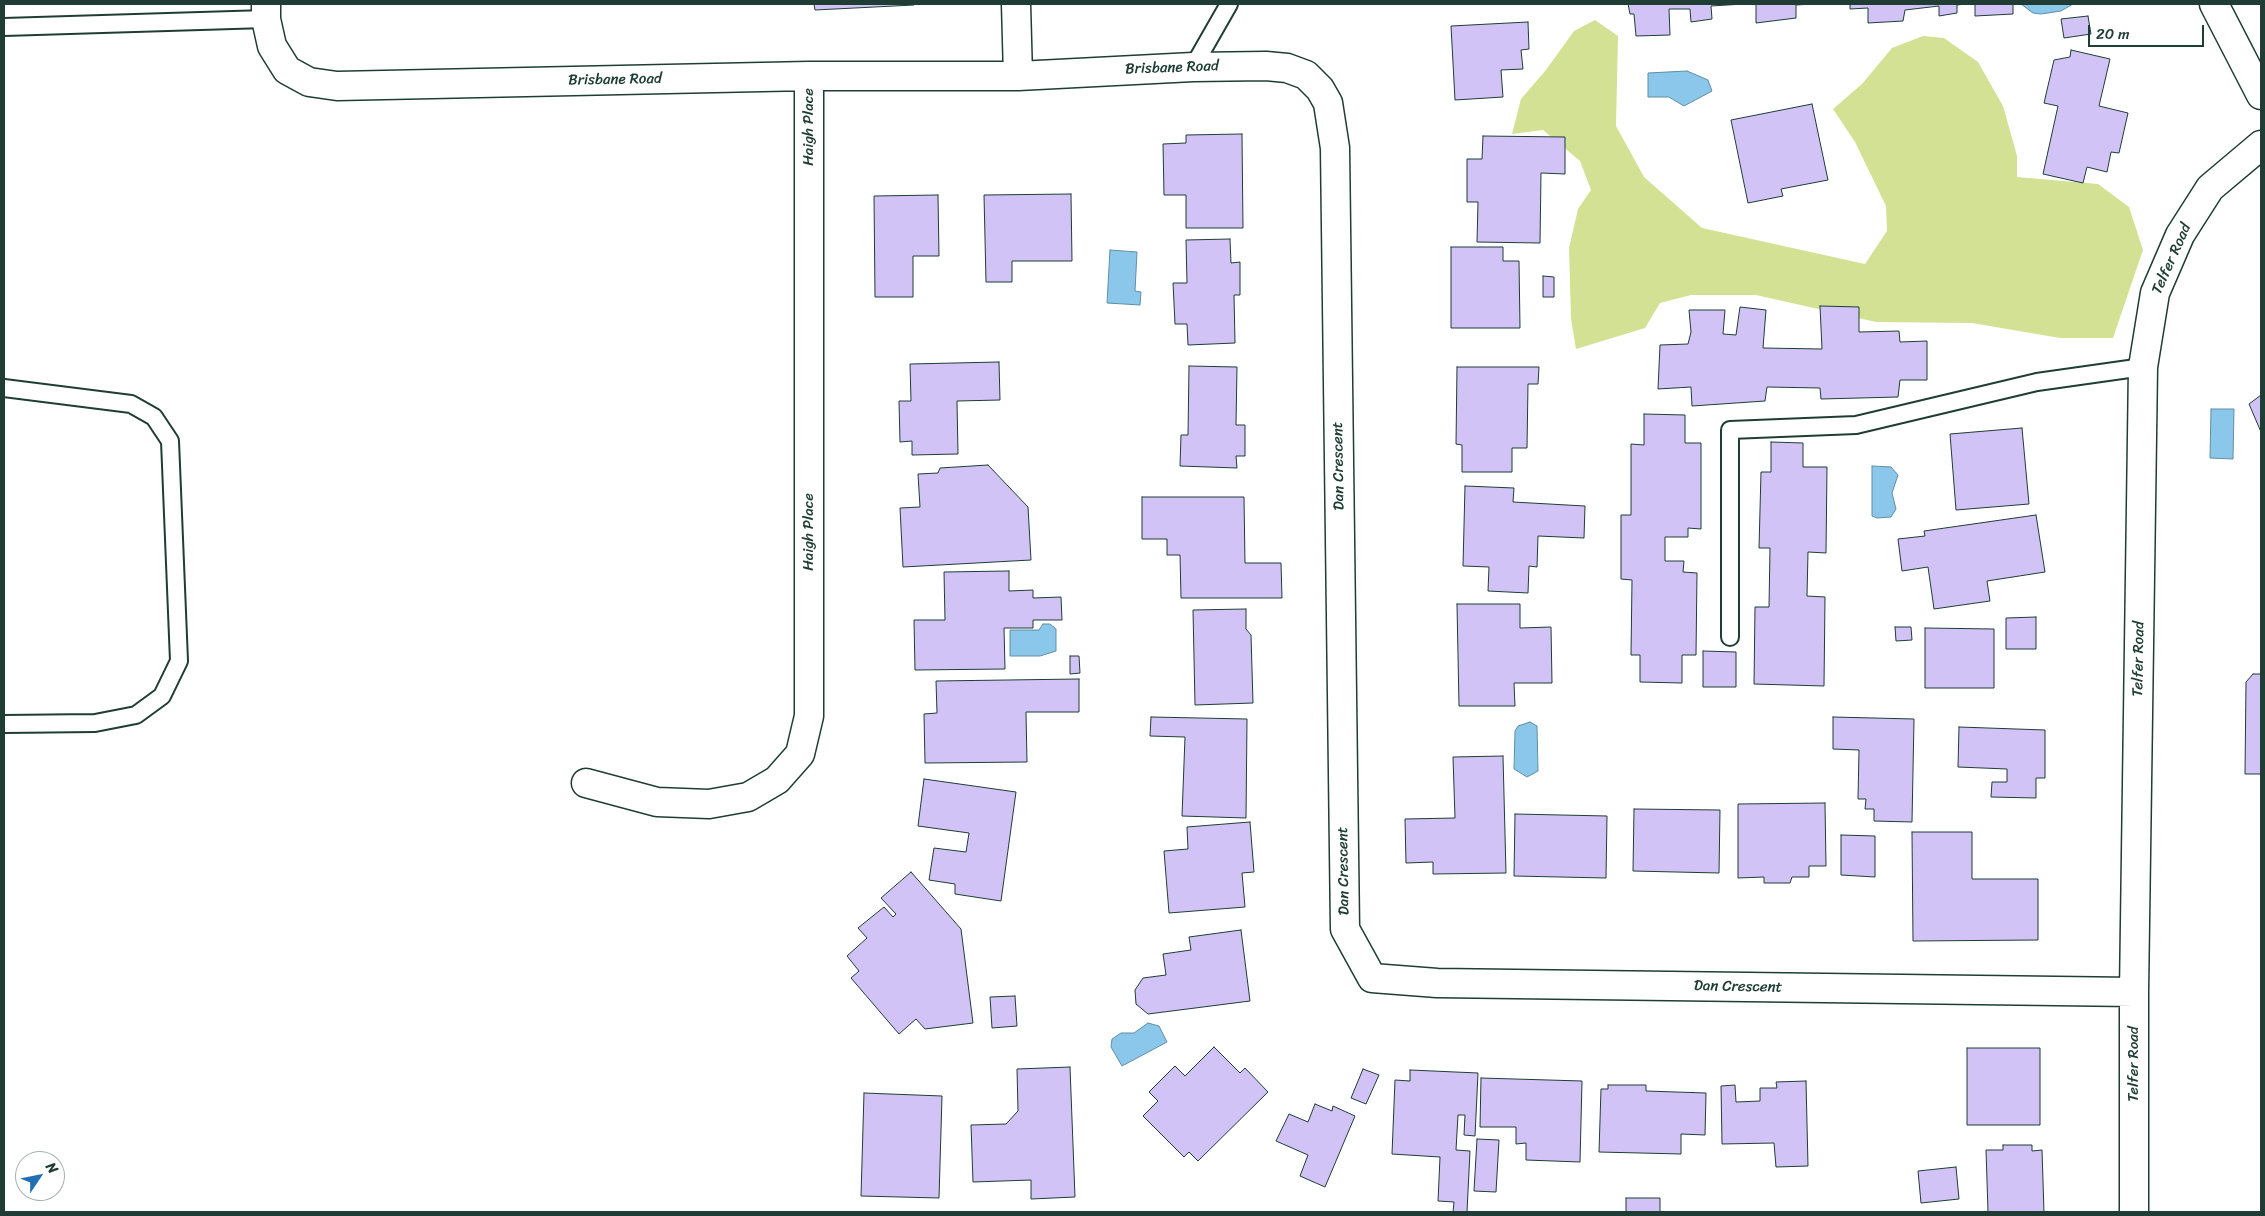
<!DOCTYPE html>
<html>
<head>
<meta charset="utf-8">
<style>
  body { margin:0 }
  #map { position:relative; width:2265px; height:1216px; overflow:hidden; background:#fff; font-family:Sriracha,sans-serif }
  canvas { display:block }
  .frame { position:absolute; inset:0; border:5px solid #1f3d34; pointer-events:none }
  .north { position:absolute; left:15px; top:1151px; width:50px; height:50px; box-sizing:border-box; background:#fff; border:1px solid #a5b1ae; border-radius:50%; rotate:56deg; font-size:14px; font-weight:700; line-height:20px; text-align:center; color:#1f3d34 }
  .north::after { content:''; display:block; margin:auto; width:18px; height:22px; background:#1f6fb2; clip-path:polygon(50% 0,100% 100%,50% 72%,0 100%) }
  .scale { position:absolute; left:2088px; top:25px; width:116px; height:22px; box-sizing:border-box; border:2px solid #1f3d34; border-top:0; padding-left:6px; font-size:15px; line-height:18px; white-space:nowrap; color:#1f3d34; -webkit-text-stroke:4px #fff; paint-order:stroke }
</style>
</head>
<body>
<div id="map">
<canvas width="2265" height="1216"></canvas>
<div class="frame"></div>
<div class="north">N</div>
<div class="scale">20 m</div>
</div>
<script>
const ctx = document.querySelector('canvas').getContext('2d');
ctx.lineJoin = 'round';
function fill(path, color) { ctx.fillStyle = color; ctx.fill(path, 'evenodd'); }
const shape = rows => new Path2D(rows.map(r => 'M' + r).join(''));
function trace(path, color, width, dash) { ctx.strokeStyle = color; ctx.lineWidth = width; ctx.lineCap = dash ? 'butt' : 'round'; ctx.setLineDash(dash || []); ctx.stroke(path); }
function drawText(font, color, halo, rows, align = 'center') {
  ctx.font = font + ' Sriracha,sans-serif'; ctx.lineWidth = 4; ctx.setLineDash([]); ctx.textBaseline = 'middle'; ctx.strokeStyle = halo; ctx.fillStyle = color; for (const [text, x, y, turn = 0] of rows) {
    ctx.save(); ctx.translate(x, y); ctx.rotate((+turn || 0) * Math.PI / 180); ctx.textAlign = isNaN(turn) ? turn : align; if (halo) ctx.strokeText(text, 0, 0); ctx.fillText(text, 0, 0); ctx.restore();
  }
}
fill(shape([
  [1595,20,1618,36,1616,126,1644,177,1702,228,1865,264,1887,231,1886,206,1855,142,1833,109,1862,84,1892,48,1923,36,1944,38,1978,62,2003,106,2017,156,2017,177,2098,184,2129,207,2143,250,2113,338,2060,338,1972,323,1876,322,1756,295,1691,295,1660,303,1645,328,1576,349,1571,319,1569,248,1578,209,1591,190,1580,161,1543,130,1512,134,1521,99,1546,70,1574,31]
]), '#d3e194');
const water = shape([
  [2021,4,2073,4,2061,11,2041,14,2033,13,2021,4],
  [1687,71,1708,80,1712,91,1684,106,1669,97,1648,97,1648,73,1687,71],
  [1110,250,1137,252,1135,291,1141,292,1140,305,1107,303,1110,250],
  [2211,409,2234,409,2233,459,2210,458,2211,409],
  [1872,466,1891,467,1898,475,1892,493,1896,509,1891,517,1877,518,1872,516,1872,466],
  [1043,624,1050,624,1056,629,1056,651,1040,656,1010,656,1010,630,1039,630,1043,624],
  [1530,722,1537,726,1538,771,1527,777,1514,769,1515,731,1518,726,1530,722],
  [1148,1023,1159,1026,1167,1042,1122,1066,1111,1047,1112,1039,1121,1033,1134,1033,1148,1023]
]);
fill(water, '#8bc6eb');
trace(water, '#608fa2', 1);
const building = shape([
  [814,4,914,4,914,5,815,10,814,4],
  [1628,4,1744,4,1711,6,1712,19,1691,22,1690,9,1669,9,1670,35,1636,36,1634,14,1630,14,1628,4],
  [1756,4,1812,4,1796,5,1796,18,1756,23,1756,4],
  [1850,4,1966,4,1957,5,1957,13,1939,16,1939,6,1905,10,1903,21,1868,23,1868,8,1850,9,1850,4],
  [1975,4,2013,4,2013,14,1975,16,1975,4],
  [2088,16,2091,34,2064,38,2061,19,2088,16],
  [1528,22,1529,49,1521,50,1523,69,1501,70,1503,97,1455,100,1451,26,1528,22],
  [2071,50,2110,59,2099,106,2128,113,2119,153,2111,152,2107,172,2087,167,2083,183,2043,174,2058,106,2044,103,2054,60,2070,57,2071,50],
  [1812,104,1828,180,1781,189,1783,196,1748,203,1731,120,1812,104],
  [1242,134,1243,228,1186,228,1186,195,1164,195,1163,144,1186,143,1186,135,1242,134],
  [1483,136,1565,137,1565,174,1541,173,1540,243,1477,242,1478,202,1467,202,1467,159,1482,159,1483,136],
  [1071,194,1072,261,1012,261,1012,282,986,282,984,195,1071,194],
  [938,195,939,256,913,256,913,297,875,297,874,196,938,195],
  [1230,239,1231,263,1240,262,1240,295,1234,295,1235,343,1188,345,1187,324,1175,324,1173,283,1187,283,1186,240,1230,239],
  [1451,247,1503,247,1503,261,1519,261,1520,328,1451,328,1451,247],
  [1543,276,1554,277,1554,297,1543,297,1543,276],
  [1820,306,1859,307,1859,332,1899,331,1900,342,1927,341,1927,380,1900,380,1898,397,1821,399,1820,388,1767,387,1765,401,1692,406,1691,387,1658,389,1660,345,1688,344,1691,332,1689,310,1725,310,1723,334,1736,335,1740,307,1766,310,1763,348,1822,349,1820,306],
  [999,362,1000,400,957,401,958,454,912,455,912,441,900,442,899,401,911,401,910,364,999,362],
  [1189,366,1237,367,1236,425,1245,425,1245,456,1236,456,1237,468,1180,466,1181,435,1188,435,1189,366],
  [1457,367,1539,367,1538,384,1528,384,1527,448,1512,448,1512,472,1462,472,1462,445,1456,444,1457,367],
  [2261,395,2261,432,2249,404,2261,395],
  [1644,414,1685,415,1685,443,1701,443,1701,529,1688,528,1688,537,1665,537,1665,561,1684,561,1683,572,1697,573,1696,655,1682,655,1682,683,1640,682,1640,655,1631,655,1632,580,1621,579,1621,515,1631,515,1631,444,1644,445,1644,414],
  [2022,428,2029,504,1956,510,1950,434,2022,428],
  [1771,442,1803,443,1803,467,1827,467,1826,553,1808,552,1807,596,1825,597,1824,686,1754,684,1755,607,1769,607,1770,548,1759,548,1761,472,1771,472,1771,442],
  [988,465,1028,507,1031,560,903,567,900,508,920,507,918,474,938,473,940,468,988,465],
  [1465,486,1514,488,1513,502,1585,506,1584,538,1538,536,1537,567,1529,566,1528,593,1488,591,1489,567,1463,566,1465,486],
  [1142,497,1244,497,1245,563,1281,563,1282,598,1181,598,1180,555,1167,555,1167,539,1142,539,1142,497],
  [2036,515,2045,572,1987,581,1990,601,1934,609,1928,567,1902,571,1898,539,1925,536,1924,531,2036,515],
  [1009,571,1009,591,1033,590,1033,598,1061,597,1062,620,1033,620,1033,628,1004,628,1005,669,915,670,914,620,945,620,944,572,1009,571],
  [1457,604,1520,604,1520,628,1551,627,1552,683,1514,683,1515,706,1459,706,1457,604],
  [1246,609,1246,629,1251,635,1253,703,1195,705,1193,610,1246,609],
  [2036,617,2036,649,2006,649,2006,618,2036,617],
  [1895,627,1911,627,1912,640,1896,641,1895,627],
  [1925,628,1994,629,1994,688,1925,688,1925,628],
  [1703,651,1736,652,1736,687,1703,687,1703,651],
  [1070,656,1079,656,1080,673,1070,674,1070,656],
  [2253,674,2261,674,2261,774,2245,774,2246,682,2253,674],
  [1079,679,1079,712,1026,712,1027,762,925,763,924,714,937,713,936,681,1079,679],
  [1151,717,1247,719,1246,818,1182,816,1185,737,1150,736,1151,717],
  [1833,717,1914,719,1912,822,1874,821,1874,809,1865,809,1866,799,1858,799,1859,750,1833,749,1833,717],
  [1959,727,2045,730,2045,778,2036,778,2036,798,1991,797,1992,782,2007,782,2007,769,1958,767,1959,727],
  [1503,756,1506,873,1433,874,1433,862,1406,863,1405,819,1455,818,1453,757,1503,756],
  [924,779,1016,792,1001,901,955,894,955,884,929,880,934,848,966,852,969,833,918,826,924,779],
  [1825,803,1826,866,1809,866,1809,877,1792,877,1790,883,1764,883,1764,877,1738,878,1738,804,1825,803],
  [1634,809,1720,810,1719,873,1633,871,1634,809],
  [1515,814,1607,816,1606,878,1514,876,1515,814],
  [1250,822,1254,872,1242,873,1245,907,1169,913,1164,851,1188,849,1187,827,1250,822],
  [1912,832,1972,832,1972,879,2038,879,2038,940,1913,941,1912,832],
  [1841,835,1875,836,1875,877,1841,875,1841,835],
  [911,872,961,929,973,1023,925,1029,916,1019,899,1034,851,978,859,971,847,956,867,938,858,928,884,907,893,917,896,914,881,898,911,872],
  [1241,930,1250,1001,1148,1014,1136,1004,1135,990,1143,978,1166,975,1163,954,1191,950,1189,937,1241,930],
  [1015,996,1017,1026,992,1028,990,997,1015,996],
  [1214,1047,1240,1073,1245,1068,1268,1092,1198,1161,1189,1152,1184,1157,1143,1116,1158,1101,1149,1092,1175,1066,1185,1076,1214,1047],
  [1967,1048,2040,1048,2040,1125,1967,1125,1967,1048],
  [1070,1067,1075,1197,1031,1199,1031,1180,973,1182,971,1125,1006,1124,1018,1111,1017,1069,1070,1067],
  [1363,1069,1379,1075,1366,1104,1351,1098,1363,1069],
  [1410,1070,1478,1073,1475,1136,1464,1135,1465,1115,1458,1115,1456,1150,1470,1151,1467,1212,1453,1212,1454,1202,1438,1201,1440,1157,1392,1154,1395,1080,1410,1081,1410,1070],
  [1481,1078,1582,1081,1580,1162,1526,1160,1526,1143,1516,1144,1516,1127,1480,1127,1481,1078],
  [1806,1081,1808,1166,1776,1167,1774,1143,1722,1144,1721,1086,1735,1085,1736,1102,1760,1101,1760,1088,1777,1088,1776,1082,1806,1081],
  [1608,1085,1646,1085,1646,1091,1706,1093,1705,1135,1681,1134,1681,1154,1599,1152,1601,1089,1608,1089,1608,1085],
  [864,1093,942,1096,939,1198,861,1196,864,1093],
  [1315,1104,1332,1111,1333,1106,1355,1116,1325,1187,1300,1176,1308,1155,1276,1141,1289,1114,1308,1122,1315,1104],
  [1477,1139,1499,1140,1496,1192,1474,1191,1477,1139],
  [2003,1145,2032,1145,2032,1151,2042,1150,2044,1212,1988,1212,1986,1150,2003,1150,2003,1145],
  [1956,1167,1959,1199,1921,1203,1918,1171,1956,1167],
  [1626,1198,1660,1198,1660,1212,1626,1212,1626,1198]
]);
fill(building, '#d1c3f5');
trace(building, '#1f3d34', 1);
const lane = shape([
  [4,27,266,19],
  [1193,67,1229,4],
  [4,388,131,404,154,417,170,441,179,661,162,696,136,715,95,723,4,724],
  [1730,637,1730,430,1856,425,2037,382,2143,367]
]);
const street = shape([
  [266,4,266,19,272,46,287,70,309,82,337,86,809,76,1018,76,1193,67,1266,66,1287,68,1306,75,1320,89,1328,103,1335,148,1345,929,1372,978,1437,983,2134,992],
  [1016,4,1018,76],
  [586,783,657,802,709,804,748,797,777,780,800,754,809,716,809,76],
  [2134,1212,2134,992,2143,367,2155,293,2180,235,2210,188,2261,145]
]);
const primary = shape([
  [2214,4,2261,95]
]);
trace(lane, '#1f3d34', 20);
trace(street, '#1f3d34', 31);
trace(primary, '#1f3d34', 31);
trace(lane, '#fff', 16);
trace(street, '#fff', 28);
trace(primary, '#fff', 28);
drawText('15px', '#1f3d34', '#fff', [
  ["Brisbane Road",1172,68,-2],
  ["Brisbane Road",615,80,-1],
  ["Haigh Place",809,127,-90],
  ["Telfer Road",2172,259,-66],
  ["Dan Crescent",1339,466,-91],
  ["Haigh Place",809,532,-90],
  ["Telfer Road",2139,659,-89],
  ["Dan Crescent",1344,871,-91],
  ["Dan Crescent",1738,987,1],
  ["Telfer Road",2134,1064,-90]
]);
</script>
</body>
</html>
